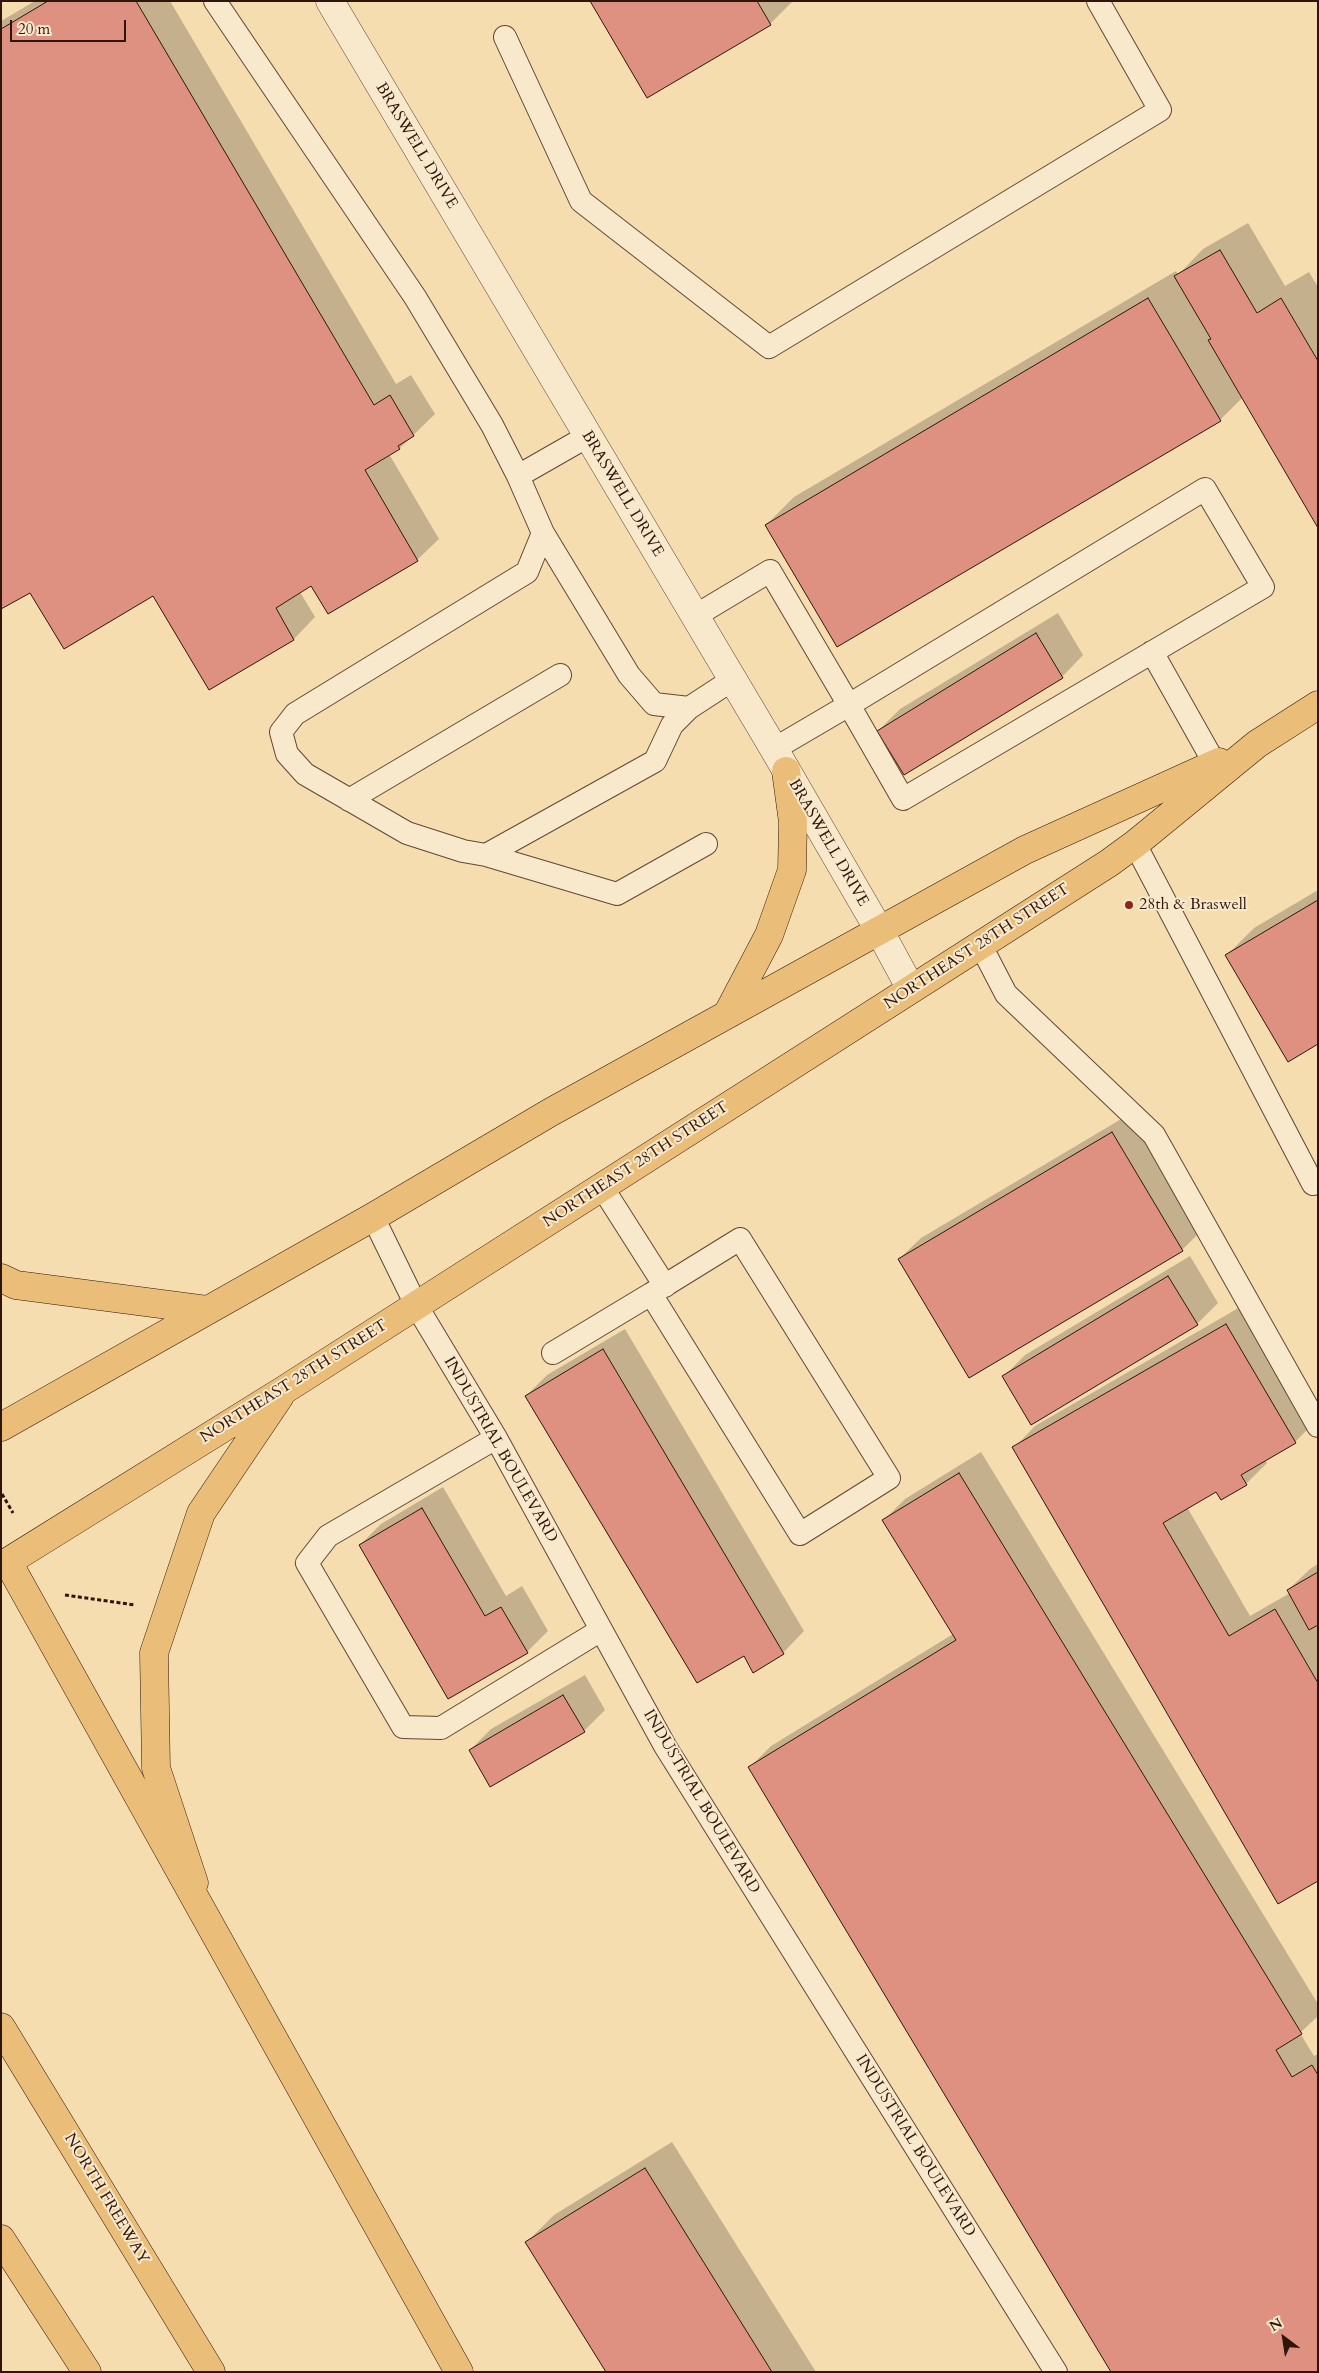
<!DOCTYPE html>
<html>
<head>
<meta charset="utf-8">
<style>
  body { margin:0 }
  #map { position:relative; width:1319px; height:2373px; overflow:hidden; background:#f5ddb0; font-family:Cardo,serif }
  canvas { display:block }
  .frame { position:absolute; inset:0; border:2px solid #30150b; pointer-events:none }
  .north { position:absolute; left:1259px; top:2313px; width:50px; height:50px; -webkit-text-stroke:4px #f8e9cc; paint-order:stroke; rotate:329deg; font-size:14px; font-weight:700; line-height:20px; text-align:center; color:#30150b }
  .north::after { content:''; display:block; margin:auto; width:18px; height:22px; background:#30150b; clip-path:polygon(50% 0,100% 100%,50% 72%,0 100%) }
  .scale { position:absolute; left:10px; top:20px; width:116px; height:22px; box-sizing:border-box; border:2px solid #30150b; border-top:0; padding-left:6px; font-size:15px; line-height:18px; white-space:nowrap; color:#30150b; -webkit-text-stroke:4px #f8e9cc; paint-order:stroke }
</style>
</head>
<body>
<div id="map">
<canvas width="1319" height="2373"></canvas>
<div class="frame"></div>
<div class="north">N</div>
<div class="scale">20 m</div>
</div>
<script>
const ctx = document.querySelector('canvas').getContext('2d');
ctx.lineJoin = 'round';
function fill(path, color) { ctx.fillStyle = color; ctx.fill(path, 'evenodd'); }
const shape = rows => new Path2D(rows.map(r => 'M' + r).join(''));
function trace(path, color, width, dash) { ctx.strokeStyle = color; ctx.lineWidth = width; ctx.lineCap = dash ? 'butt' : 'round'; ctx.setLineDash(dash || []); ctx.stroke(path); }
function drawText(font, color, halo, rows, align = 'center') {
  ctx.font = font + ' Cardo,serif'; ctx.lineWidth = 4; ctx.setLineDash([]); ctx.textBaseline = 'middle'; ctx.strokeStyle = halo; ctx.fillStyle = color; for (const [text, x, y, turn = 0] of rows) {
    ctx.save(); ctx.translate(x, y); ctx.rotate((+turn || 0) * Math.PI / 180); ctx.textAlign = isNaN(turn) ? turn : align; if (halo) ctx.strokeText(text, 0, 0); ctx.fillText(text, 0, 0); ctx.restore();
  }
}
fill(shape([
  [35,1,170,1,396,384,411,375,435,414,400,448,389,454,439,539,417,560,328,613,312,584,300,592,315,617,294,639,209,689,154,595,31,591,1,608,1,21],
  [592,1,793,1,770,24],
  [1248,223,1285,286,1309,272,1318,287,1318,525,1243,397,1220,420,766,525,794,497,1176,271,1178,275,1203,249],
  [1058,613,1083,655,1062,677,878,731,900,709],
  [1318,890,1318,1043,1226,956,1254,928],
  [1133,1112,1203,1229,1182,1250,899,1259,921,1238],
  [1190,1256,1218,1303,1197,1324,1004,1376,1025,1355],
  [1247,1303,1316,1421,1295,1442,1265,1460,1267,1463,1246,1484,1216,1490,1187,1507,1250,1616,1290,1593,1288,1590,1310,1569,1318,1564,1318,1880,1014,1448,1035,1426],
  [625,1329,804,1631,783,1653,744,1654,526,1396,547,1375],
  [981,1452,1318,2004,1318,2016,1300,2033,1314,2056,1318,2054,1318,2372,750,1767,771,1746,953,1634,884,1520,905,1499],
  [443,1487,506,1596,522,1586,548,1631,527,1652,360,1545,381,1524],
  [585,1675,605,1710,584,1731,470,1750,491,1729],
  [672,2142,816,2372,607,2372,526,2243,554,2215]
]), '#0003');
const building = shape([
  [48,1,136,1,374,405,390,395,414,436,398,446,400,449,365,470,418,561,328,614,311,586,276,608,294,640,209,690,153,596,64,649,30,593,1,609,1,29,48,1],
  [590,1,757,1,771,25,647,98,590,1],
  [1220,250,1257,313,1281,298,1318,361,1318,528,1208,340,1211,339,1174,276,1220,250],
  [1148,298,1221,421,837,647,765,525,1148,298],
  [1036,633,1063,678,904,775,877,731,1036,633],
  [1318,900,1318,1044,1288,1062,1225,955,1318,900],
  [1112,1132,1183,1251,969,1378,898,1259,1112,1132],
  [1168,1276,1198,1325,1031,1425,1002,1376,1168,1276],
  [1226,1324,1296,1443,1241,1475,1247,1485,1221,1500,1216,1492,1163,1523,1229,1636,1275,1609,1318,1683,1318,1881,1278,1904,1012,1447,1226,1324],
  [603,1349,784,1654,753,1673,744,1656,697,1683,525,1396,603,1349],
  [959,1473,1302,2034,1276,2050,1292,2077,1312,2065,1318,2075,1318,2372,1111,2372,748,1767,956,1640,882,1520,959,1473],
  [422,1508,485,1616,501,1607,528,1653,448,1699,359,1545,422,1508],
  [1318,1572,1318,1625,1309,1630,1287,1590,1318,1572],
  [563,1695,585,1732,490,1787,469,1750,563,1695],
  [645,2168,772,2372,606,2372,525,2242,645,2168]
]);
fill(building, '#de9181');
trace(building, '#30150b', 1);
const lane = shape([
  [215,1,415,297,492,425,518,476],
  [505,37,581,201,769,347,1160,110,1098,1],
  [588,436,518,476,543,533,527,572,295,714,281,732,287,754,305,774,407,833,463,851,486,855,655,761,672,725,689,708,732,680],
  [543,533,629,675,654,704,689,708],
  [695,616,770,571,849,705,903,799,1263,587,1205,489,849,705,774,749],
  [1152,652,1215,764],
  [349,800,560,675],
  [1135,844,1313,1184,1318,1181],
  [486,855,617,894,706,844],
  [980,944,1006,994,1154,1135,1318,1426],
  [602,1187,665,1286],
  [373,1217,416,1305,496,1438,665,1746,1056,2372],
  [740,1239,889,1478,800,1534,651,1294,740,1239],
  [553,1353,651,1294],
  [496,1438,328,1536,307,1563,403,1727,441,1728,601,1630]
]);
const street = shape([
  [330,1,774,749,879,930,911,989]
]);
const primary = shape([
  [728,1013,769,935,792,870,793,822,786,771],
  [1,1278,16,1285,207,1310],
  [1,1427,373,1217,551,1112,1025,850,1219,762],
  [1,1566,284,1390,1109,863,1135,844,1257,744,1318,705],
  [194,1883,156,1768,154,1653,201,1513,280,1396]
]);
const highway = shape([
  [8,1562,459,2372],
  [1,2027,211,2372],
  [1,2239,87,2372]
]);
trace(lane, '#614734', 24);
trace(street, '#614734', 29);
trace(primary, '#30150b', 29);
trace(highway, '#30150b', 29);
trace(shape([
  [2,1494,13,1513],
  [65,1595,135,1605]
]), '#30150b', 3, [4, 2.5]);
trace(lane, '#f8e9cc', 22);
trace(street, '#f8e9cc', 28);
trace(primary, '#eabe78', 28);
trace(highway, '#eabe78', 28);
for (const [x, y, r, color] of [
  [1129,905,5,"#8f2418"]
]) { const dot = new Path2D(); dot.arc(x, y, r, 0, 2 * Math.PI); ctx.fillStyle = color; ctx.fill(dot); trace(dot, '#f8e9cc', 2); }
drawText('16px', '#30150b', '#f8e9cc', [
  ["BRASWELL DRIVE",416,146,59],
  ["BRASWELL DRIVE",622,494,59],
  ["BRASWELL DRIVE",828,843,60],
  ["NORTHEAST 28TH STREET",977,947,-33],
  ["NORTHEAST 28TH STREET",636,1165,-33],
  ["NORTHEAST 28TH STREET",294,1382,-32],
  ["INDUSTRIAL BOULEVARD",500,1450,60],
  ["INDUSTRIAL BOULEVARD",701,1802,59],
  ["INDUSTRIAL BOULEVARD",915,2146,58],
  ["NORTH FREEWAY",106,2199,59]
]);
drawText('16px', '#30150b', '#f8e9cc', [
  ["28th & Braswell",1139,905]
], 'left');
</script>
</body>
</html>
